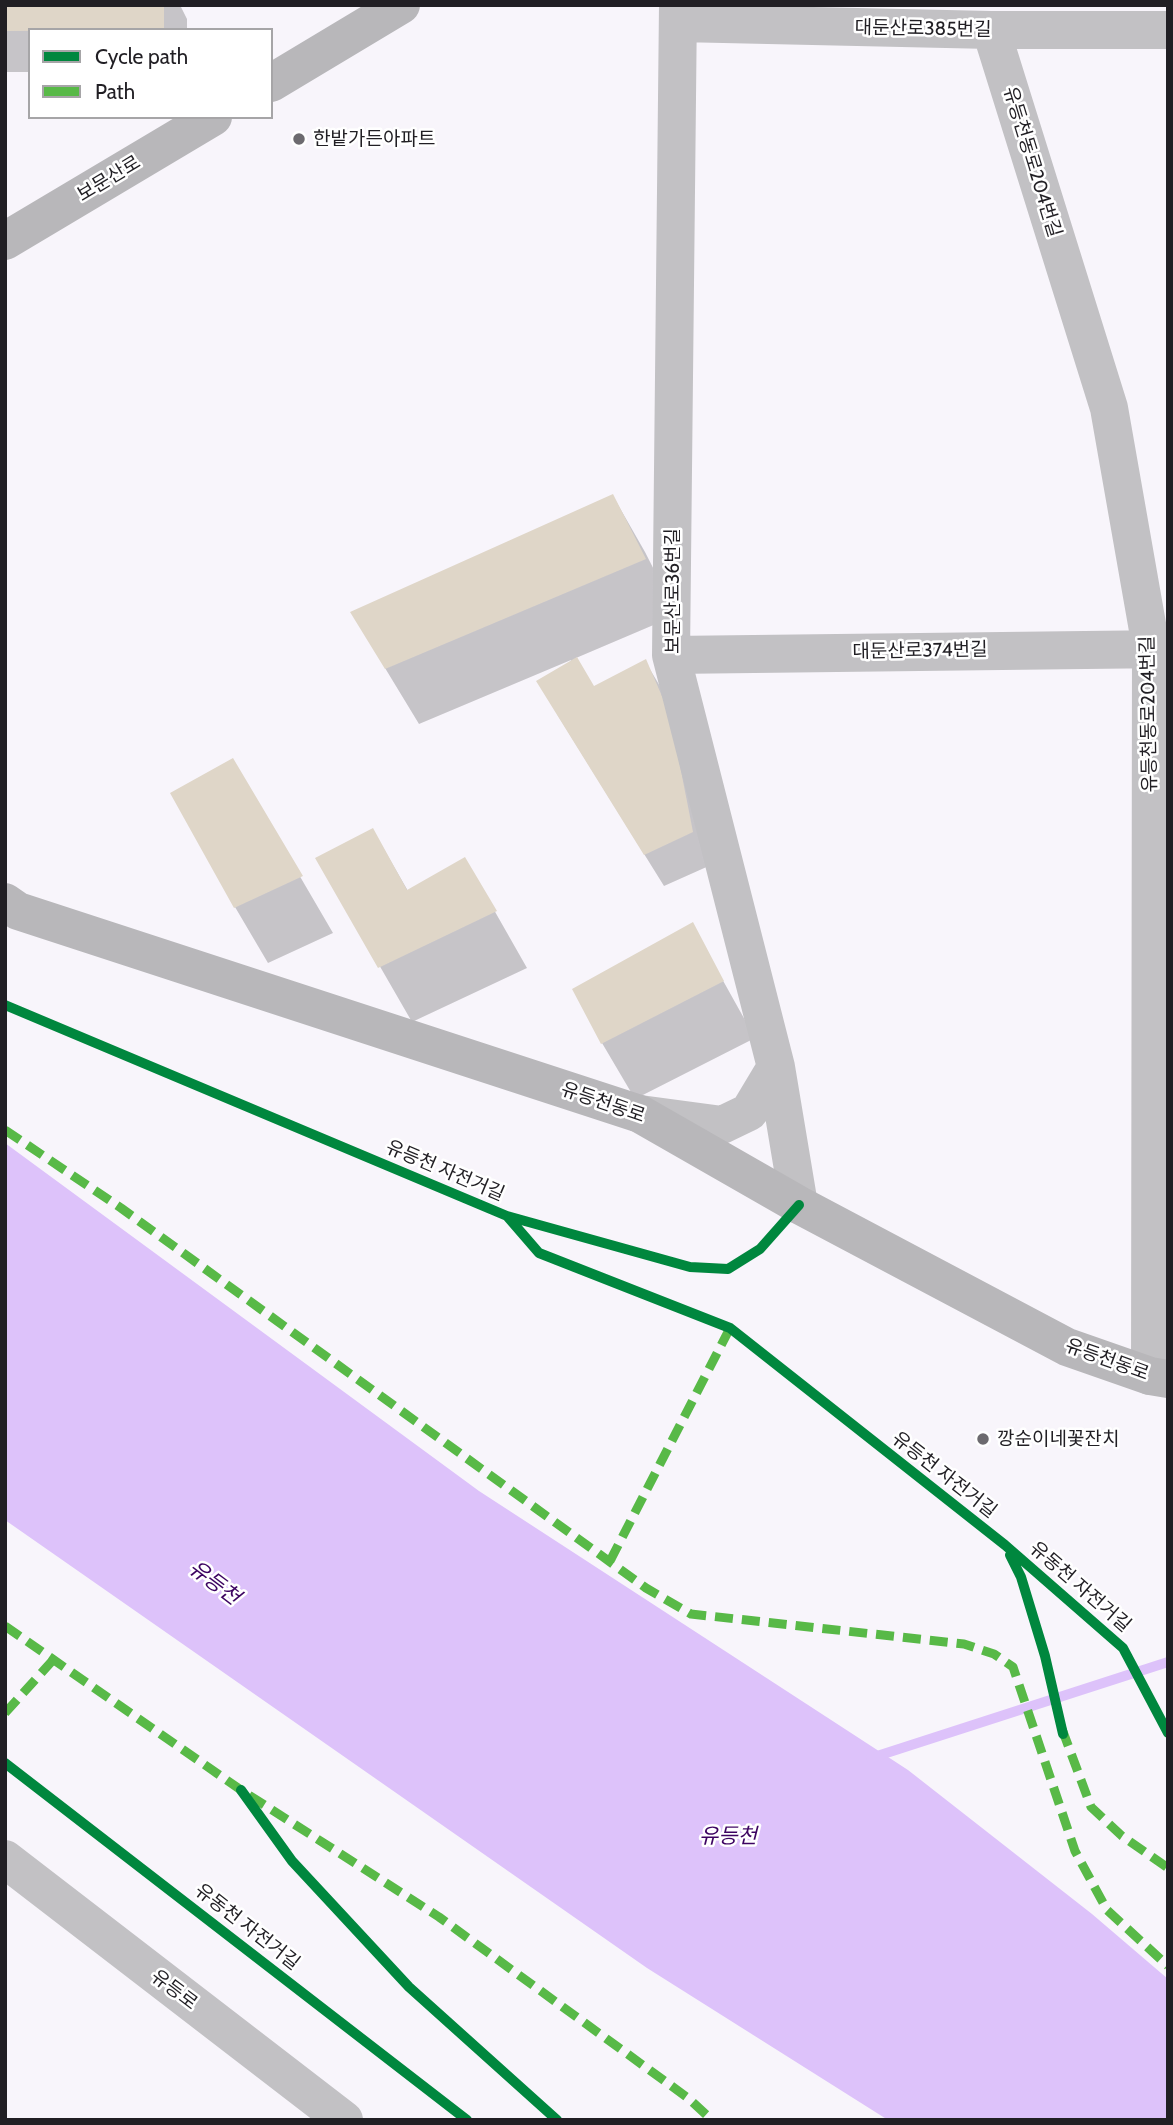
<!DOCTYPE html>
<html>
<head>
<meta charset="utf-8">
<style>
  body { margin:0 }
  #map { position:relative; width:1173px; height:2125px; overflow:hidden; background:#f8f5fb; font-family:Cabin,sans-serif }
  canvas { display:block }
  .frame { position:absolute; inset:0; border:7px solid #211f24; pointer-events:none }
  .legend { position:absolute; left:28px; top:28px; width:245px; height:91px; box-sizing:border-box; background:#fff; border:2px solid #a6a5a7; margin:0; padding:9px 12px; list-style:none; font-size:21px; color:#211f24 }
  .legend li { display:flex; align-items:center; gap:14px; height:35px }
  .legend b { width:35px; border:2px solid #a6a5a7 }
</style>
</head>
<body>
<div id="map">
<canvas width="1173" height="2125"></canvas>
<div class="frame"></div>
<ul class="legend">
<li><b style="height:9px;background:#00873e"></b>Cycle path</li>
<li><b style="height:9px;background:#58b947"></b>Path</li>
</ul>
</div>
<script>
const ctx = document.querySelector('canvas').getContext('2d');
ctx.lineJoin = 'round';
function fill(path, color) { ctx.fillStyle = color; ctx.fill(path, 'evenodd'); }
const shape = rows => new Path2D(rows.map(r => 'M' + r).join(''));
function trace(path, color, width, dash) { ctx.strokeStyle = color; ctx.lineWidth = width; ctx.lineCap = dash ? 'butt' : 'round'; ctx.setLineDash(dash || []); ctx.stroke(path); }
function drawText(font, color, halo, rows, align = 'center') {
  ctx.font = font + ' Cabin,"Noto Sans KR",sans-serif'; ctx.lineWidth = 5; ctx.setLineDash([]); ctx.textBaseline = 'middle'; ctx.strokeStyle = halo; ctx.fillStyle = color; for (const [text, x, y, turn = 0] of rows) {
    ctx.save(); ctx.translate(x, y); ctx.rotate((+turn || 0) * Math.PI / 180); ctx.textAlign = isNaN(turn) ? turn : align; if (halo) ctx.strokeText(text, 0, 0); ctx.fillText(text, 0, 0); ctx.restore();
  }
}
fill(shape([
  [5,1143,479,1491,908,1770,1092,1914,1168,1979,1168,2120,888,2120,647,1968,5,1520]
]), '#ddc2fa');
fill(shape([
  [5,5,180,5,187,19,187,30,30,30,30,72,5,72],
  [613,496,645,552,677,615,576,658,594,688,645,661,664,693,711,865,664,886,557,714,571,660,419,724,385,668],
  [232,760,333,933,268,963,235,907],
  [373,830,408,891,465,859,527,968,412,1022,318,859],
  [692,925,755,1038,635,1099,602,1043]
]), '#0003');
trace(shape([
  [871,1758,1168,1662]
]), '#ddc2fa', 10);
fill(shape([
  [5,5,164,5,164,30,5,31],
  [613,494,646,559,385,669,350,612],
  [577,657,594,686,646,659,670,715,693,832,644,855,536,681],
  [233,758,303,876,234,908,170,793],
  [373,828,407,890,465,857,497,911,378,968,315,858],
  [693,922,724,981,601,1044,572,989]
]), '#dfd6c8');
trace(shape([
  [678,5,671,655,776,1067,799,1205],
  [679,23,991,30,1168,30],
  [991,30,1109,408,1151,647,1150,1376],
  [671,655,1168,649],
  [640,1114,722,1125,749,1112,776,1067]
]), '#c2c1c4', 38);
trace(shape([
  [5,1859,344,2120]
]), '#c2c1c4', 38);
trace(shape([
  [271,83,401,5],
  [5,241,213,117],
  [5,902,18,911,640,1114,799,1205,1067,1347,1150,1376,1168,1379]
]), '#b8b7ba', 38);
trace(shape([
  [5,1130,121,1208,646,1588,691,1614,964,1644,994,1654,1013,1667,1075,1851,1107,1910,1168,1966],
  [610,1561,730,1328],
  [5,1626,241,1790,439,1917,688,2098,712,2120],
  [5,1713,53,1660],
  [1062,1729,1091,1807,1122,1836,1168,1868]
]), '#58b947', 9, [18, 9]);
trace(shape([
  [5,1005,507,1216,539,1253,730,1328,1005,1545,1123,1648,1168,1733],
  [507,1216,690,1267,728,1269,760,1249,799,1205],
  [1010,1555,1021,1577,1045,1656,1063,1734],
  [5,1763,467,2120],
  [241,1790,292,1861,409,1987,557,2120]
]), '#00873e', 10);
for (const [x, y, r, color] of [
  [299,139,7,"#6c6a6f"],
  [983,1439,7,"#6c6a6f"]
]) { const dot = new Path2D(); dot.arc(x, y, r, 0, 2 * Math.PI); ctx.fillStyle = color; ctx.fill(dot); trace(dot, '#fff', 2.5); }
drawText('19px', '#211f24', '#fff', [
  ["대둔산로385번길",923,29,1],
  ["유등천동로204번길",1032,162,73],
  ["보문산로",109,179,-31],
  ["보문산로36번길",673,591,-90],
  ["대둔산로374번길",920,651,-1],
  ["유등천동로204번길",1149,714,-91],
  ["유등천동로",603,1103,19],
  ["유등천 자전거길",445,1171,23],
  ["유등천동로",1107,1360,20],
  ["유등천 자전거길",944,1475,38],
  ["유동천 자전거길",1080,1587,41],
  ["유동천 자전거길",247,1927,38],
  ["유등로",174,1990,37]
]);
drawText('19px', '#211f24', '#fff', [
  ["한밭가든아파트",313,139],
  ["깡순이네꽃잔치",997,1439]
], 'left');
drawText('italic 21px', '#3c0361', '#fff', [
  ["유등천",214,1583,37],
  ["유등천",728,1837]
]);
</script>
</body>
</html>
